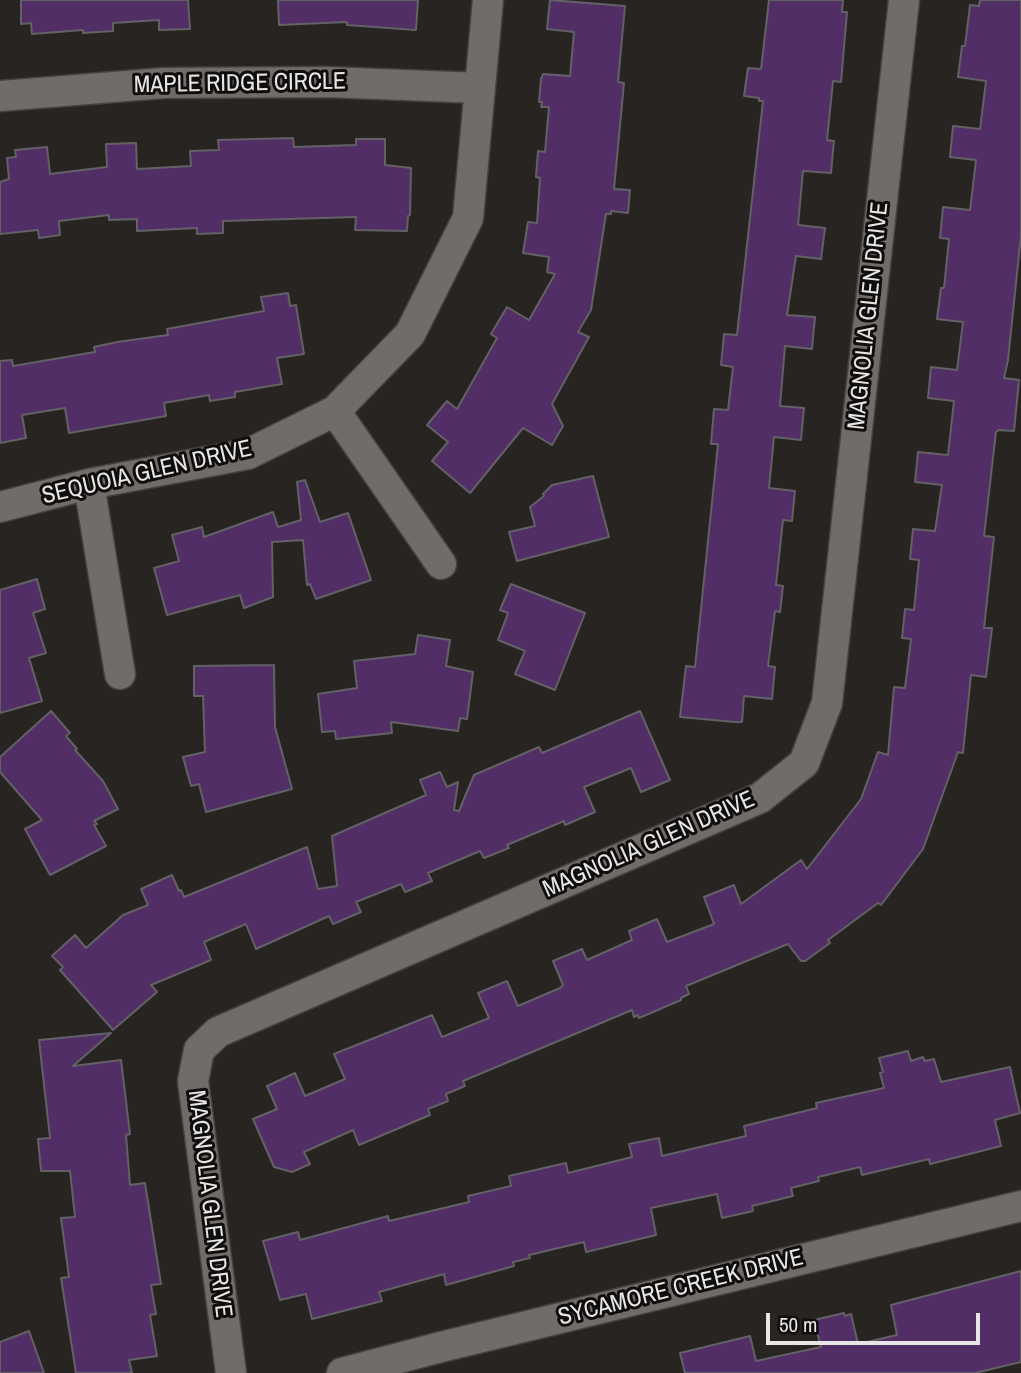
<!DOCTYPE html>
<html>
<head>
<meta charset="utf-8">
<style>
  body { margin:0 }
  #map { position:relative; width:1021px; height:1373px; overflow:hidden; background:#282422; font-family:"Archivo Narrow",sans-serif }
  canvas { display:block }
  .scale { position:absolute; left:766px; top:1313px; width:214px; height:32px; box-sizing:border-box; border:4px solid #e8e6e5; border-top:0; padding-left:9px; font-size:21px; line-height:24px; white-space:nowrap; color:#e8e6e5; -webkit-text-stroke:5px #0f0e0d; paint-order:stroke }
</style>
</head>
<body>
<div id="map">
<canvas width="1021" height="1373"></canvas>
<div class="scale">50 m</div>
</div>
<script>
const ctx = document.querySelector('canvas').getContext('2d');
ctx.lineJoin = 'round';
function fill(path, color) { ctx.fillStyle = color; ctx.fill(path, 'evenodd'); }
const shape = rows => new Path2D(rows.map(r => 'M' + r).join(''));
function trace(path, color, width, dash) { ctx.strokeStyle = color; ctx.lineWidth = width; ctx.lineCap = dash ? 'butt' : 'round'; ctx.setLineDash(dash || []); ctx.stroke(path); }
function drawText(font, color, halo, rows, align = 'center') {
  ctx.font = font + ' "Archivo Narrow",sans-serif'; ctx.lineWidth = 6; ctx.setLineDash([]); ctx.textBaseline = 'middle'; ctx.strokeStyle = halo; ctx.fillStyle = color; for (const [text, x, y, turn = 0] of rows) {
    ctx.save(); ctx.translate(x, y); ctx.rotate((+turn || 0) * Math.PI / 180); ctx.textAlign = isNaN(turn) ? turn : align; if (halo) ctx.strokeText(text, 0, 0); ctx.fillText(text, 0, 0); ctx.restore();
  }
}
const building = shape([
  [21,0,188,0,190,29,159,30,159,20,113,23,113,31,83,33,83,30,32,34,31,23,21,24,21,0],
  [278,0,418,0,416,30,347,25,347,22,279,25,278,0],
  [550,0,625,6,618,82,624,83,614,189,630,190,628,213,611,211,611,214,606,214,591,310,578,332,589,337,552,404,563,426,552,445,523,428,470,493,432,461,448,442,427,425,447,401,457,409,497,338,491,334,507,307,529,320,555,274,547,272,549,257,523,253,528,222,537,223,540,178,536,177,538,151,545,152,549,107,541,107,542,102,539,102,541,79,543,74,570,76,574,32,547,29,550,0],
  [769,0,843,0,842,12,847,12,841,82,833,81,827,140,834,141,831,173,803,171,798,225,825,228,821,259,796,256,787,315,815,317,812,349,785,346,780,406,804,408,801,440,774,437,769,488,795,491,792,521,783,520,776,585,783,586,780,612,775,611,768,666,775,667,772,699,744,696,742,722,735,722,680,717,686,666,695,667,718,444,711,444,714,409,728,410,733,367,721,365,724,334,737,335,763,101,759,101,759,98,744,96,748,68,761,69,769,0],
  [980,0,1021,0,1021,235,1008,360,1004,378,1019,380,1014,431,999,430,996,432,984,536,994,537,984,628,992,628,986,677,971,675,963,753,958,752,923,849,881,905,878,903,828,940,830,943,805,961,801,961,788,944,686,986,689,994,681,998,681,1000,639,1018,638,1015,634,1017,632,1010,463,1081,465,1086,446,1094,448,1101,428,1109,430,1115,359,1145,353,1130,304,1152,310,1164,292,1172,274,1167,253,1119,277,1109,267,1086,295,1073,305,1096,345,1079,334,1054,432,1015,442,1037,489,1018,478,993,507,981,518,1006,560,988,563,985,553,961,582,949,587,960,632,940,629,931,657,919,667,942,714,924,704,897,734,885,741,904,801,860,807,869,861,799,878,752,888,755,894,687,905,688,911,639,902,638,905,609,914,610,919,560,910,559,913,529,935,531,942,485,915,482,918,452,948,455,954,401,928,398,931,367,957,370,963,322,937,319,941,288,944,288,949,239,940,238,943,207,970,210,976,160,950,157,953,126,980,129,986,81,958,77,962,46,965,46,970,5,979,6,980,0],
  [293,138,294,147,356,145,356,139,385,139,385,165,411,168,410,215,408,216,407,231,355,230,356,217,223,221,223,233,197,234,197,228,137,231,137,219,109,220,109,215,59,221,60,235,39,238,38,230,0,234,0,182,9,179,7,158,16,157,15,150,47,147,50,174,107,167,106,144,136,143,137,169,191,166,190,151,219,150,218,140,293,138],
  [288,293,290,306,296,305,304,354,277,358,282,384,235,392,235,397,210,401,209,395,164,403,166,416,69,433,65,408,22,415,26,438,0,443,0,361,12,360,13,366,95,352,94,347,117,342,168,335,167,329,264,311,261,297,288,293],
  [593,476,609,537,517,561,509,532,535,526,530,507,544,496,543,494,552,485,593,476],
  [305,480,320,522,348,513,371,580,316,599,310,584,307,585,303,540,272,542,273,597,244,608,240,595,167,615,154,568,179,561,172,535,202,527,204,537,273,512,278,527,301,520,297,482,305,480],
  [37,579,45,609,33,613,46,653,29,658,42,701,0,713,0,590,37,579],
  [511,584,585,613,555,690,515,674,525,651,498,640,508,613,500,610,511,584],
  [418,635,450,640,446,666,473,672,467,719,460,718,458,731,391,722,392,733,336,739,335,731,322,732,318,694,357,688,354,661,415,654,418,635],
  [274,665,275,727,292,789,206,812,199,784,191,786,183,757,205,752,203,696,194,696,194,666,274,665],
  [51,711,70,733,66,736,77,749,75,750,103,781,118,809,94,821,97,824,94,825,106,846,50,875,25,829,42,820,0,772,0,757,51,711],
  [640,711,670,780,641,792,631,768,584,787,595,812,565,825,564,821,507,845,509,848,484,858,480,851,428,873,432,881,405,892,401,884,356,902,361,912,333,924,329,916,256,949,246,924,204,942,211,960,151,985,157,992,113,1030,60,970,63,967,52,956,75,935,86,948,123,915,148,905,141,889,172,875,179,891,181,890,184,897,307,847,318,889,337,886,332,836,426,795,420,780,440,772,447,787,458,782,454,810,459,811,474,775,539,747,542,753,640,711],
  [111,1033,73,1066,121,1060,130,1134,126,1135,130,1185,145,1183,161,1284,151,1285,156,1314,150,1315,157,1356,129,1360,132,1373,76,1373,61,1278,69,1277,61,1218,75,1217,70,1171,41,1171,38,1139,50,1138,39,1040,111,1033],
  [908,1051,911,1061,923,1057,925,1061,934,1059,941,1082,1010,1067,1020,1113,995,1120,1001,1146,930,1164,929,1159,862,1175,860,1167,818,1177,819,1181,791,1188,793,1196,752,1206,753,1211,722,1218,717,1194,651,1208,656,1235,586,1252,584,1242,529,1255,530,1258,513,1262,514,1266,446,1285,444,1274,379,1292,382,1301,312,1319,306,1294,280,1300,263,1241,298,1232,300,1240,388,1216,389,1221,469,1202,468,1196,511,1186,509,1176,566,1163,568,1173,632,1157,629,1144,659,1138,662,1156,746,1136,744,1126,817,1108,816,1103,884,1088,880,1073,883,1072,879,1058,908,1051],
  [1021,1271,1021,1362,975,1373,685,1373,680,1353,750,1336,756,1361,821,1347,814,1320,844,1313,845,1316,851,1314,858,1344,897,1335,891,1305,1021,1271],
  [29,1331,44,1373,0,1373,0,1342,29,1331]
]);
fill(building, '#522e67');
trace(building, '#636165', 2);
const minor = shape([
  [0,96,164,83,327,82,480,88],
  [335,411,441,564],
  [89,484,120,674],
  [0,507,89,484,248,454,335,411,410,334,468,218,488,0],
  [231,1373,193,1081,199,1050,218,1032,760,798,804,763,827,703,904,0],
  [342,1373,441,1347,1021,1206]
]);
trace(minor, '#444140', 33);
trace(minor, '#716c6a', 30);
drawText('24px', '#e8e6e5', '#0f0e0d', [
  ["MAPLE RIDGE CIRCLE",240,84,-1],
  ["MAGNOLIA GLEN DRIVE",869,316,-84],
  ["SEQUOIA GLEN DRIVE",147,473,-13],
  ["MAGNOLIA GLEN DRIVE",649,845,-24],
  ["MAGNOLIA GLEN DRIVE",209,1204,83],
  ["SYCAMORE CREEK DRIVE",681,1288,-14]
]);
</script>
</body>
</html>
